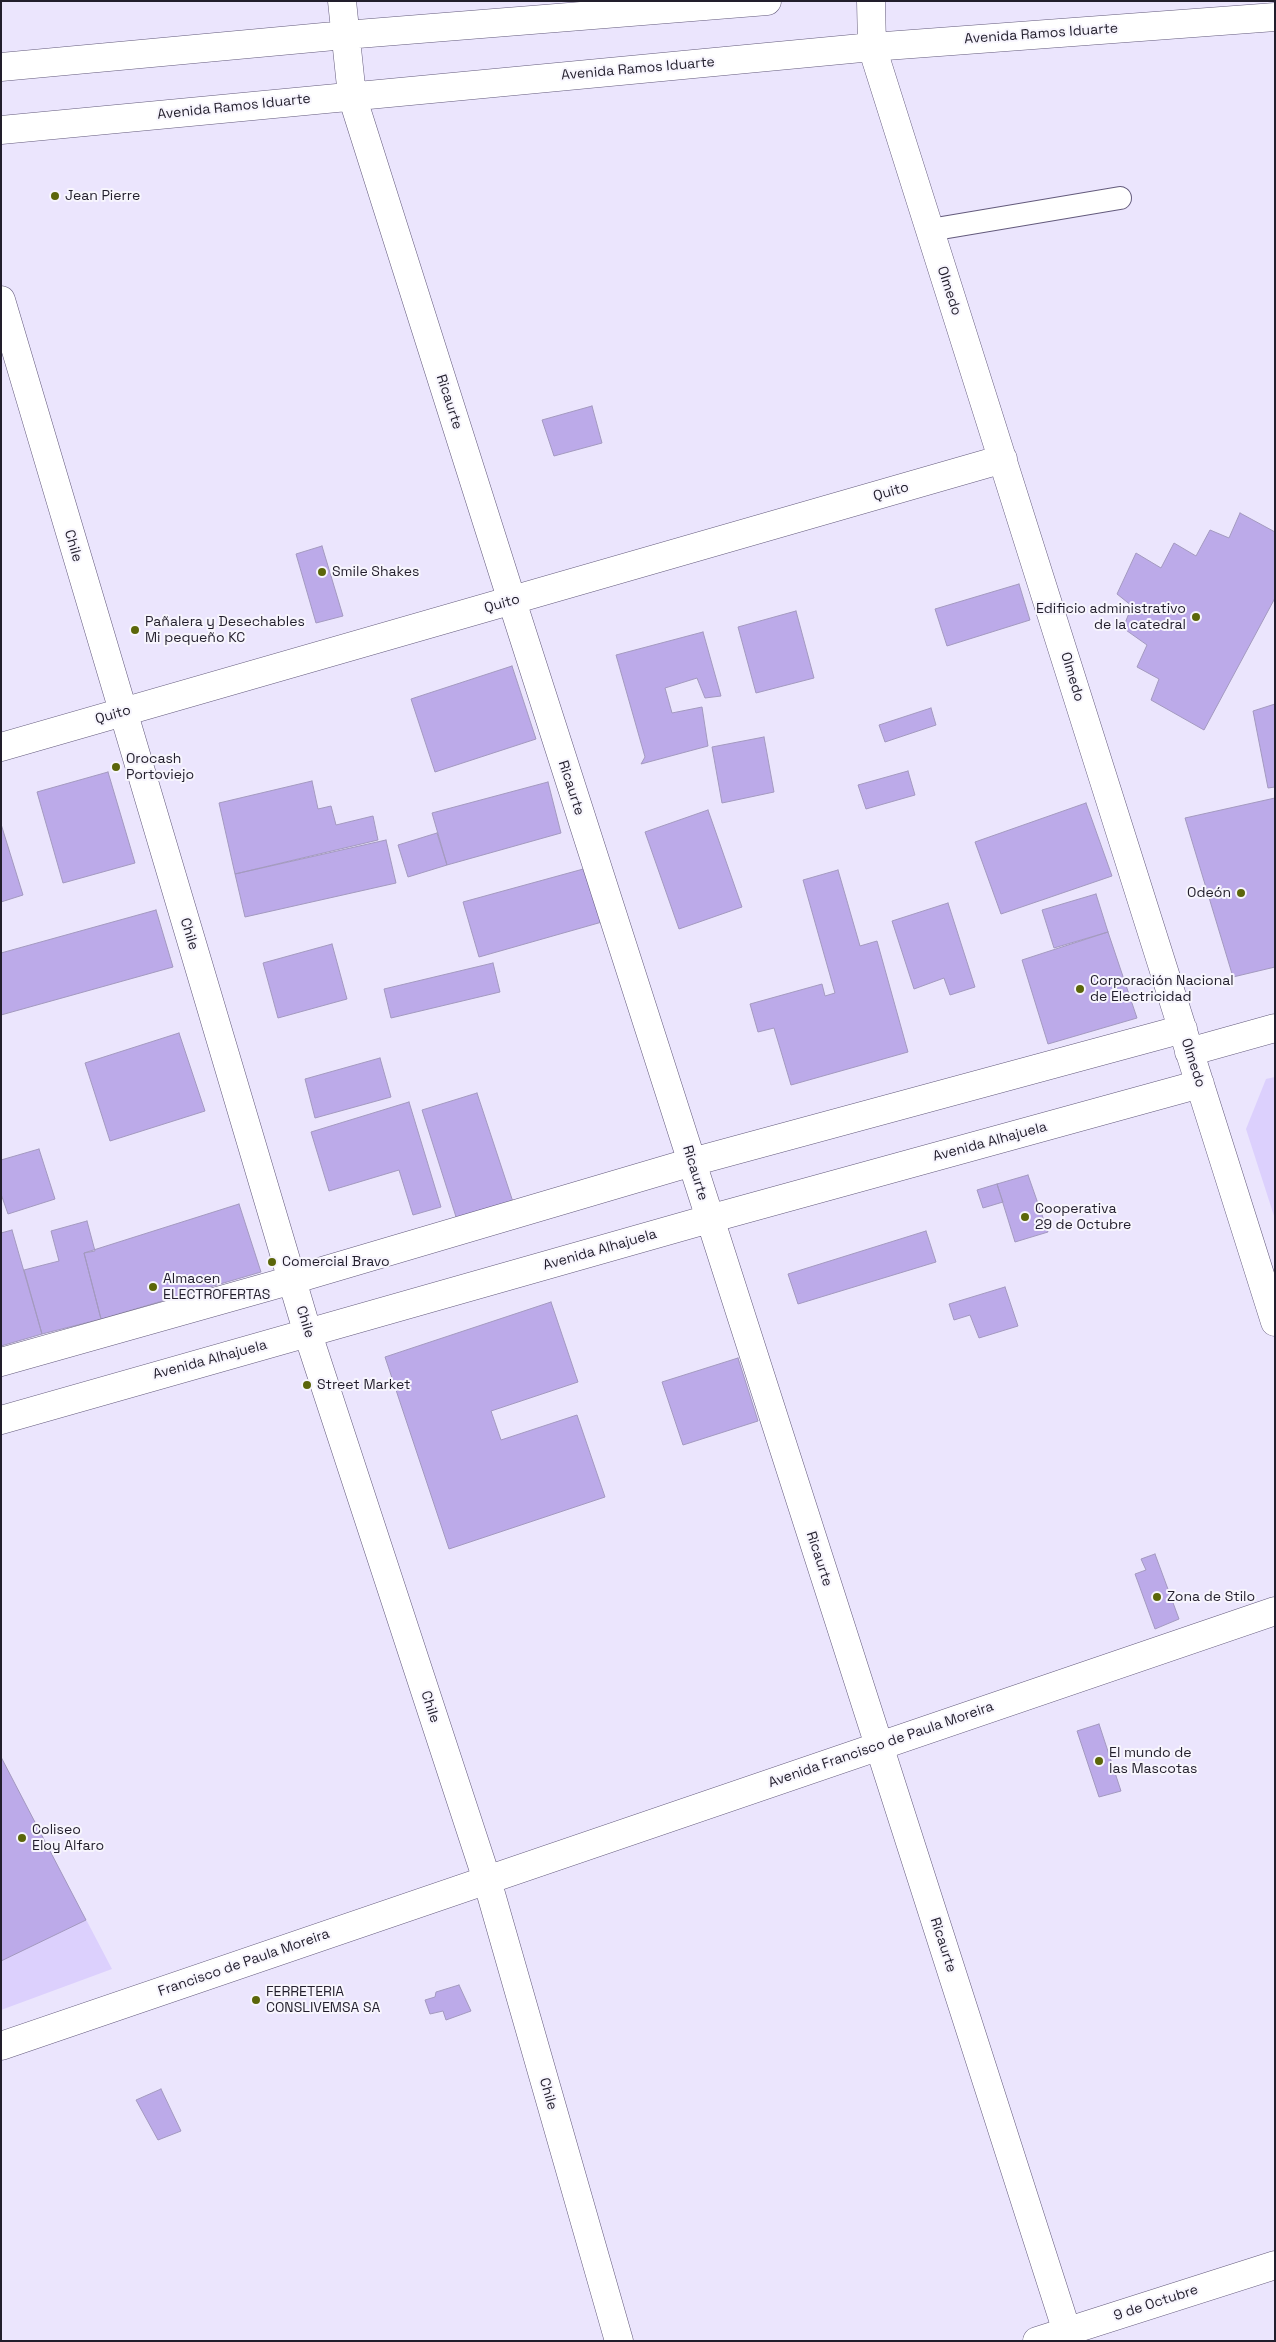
<!DOCTYPE html>
<html>
<head>
<meta charset="utf-8">
<style>
  body { margin:0 }
  #map { position:relative; width:1276px; height:2342px; overflow:hidden; background:#ebe5fd; font-family:"Space Grotesk",sans-serif }
  canvas { display:block }
  .frame { position:absolute; inset:0; border:2px solid #221e2c; pointer-events:none }
</style>
</head>
<body>
<div id="map">
<canvas width="1276" height="2342"></canvas>
<div class="frame"></div>
</div>
<script>
const ctx = document.querySelector('canvas').getContext('2d');
ctx.lineJoin = 'round';
function fill(path, color) { ctx.fillStyle = color; ctx.fill(path, 'evenodd'); }
const shape = rows => new Path2D(rows.map(r => 'M' + r).join(''));
function trace(path, color, width, dash) { ctx.strokeStyle = color; ctx.lineWidth = width; ctx.lineCap = dash ? 'butt' : 'round'; ctx.setLineDash(dash || []); ctx.stroke(path); }
function drawText(font, color, halo, rows, align = 'center') {
  ctx.font = font + ' "Space Grotesk",sans-serif'; ctx.lineWidth = 4; ctx.setLineDash([]); ctx.textBaseline = 'middle'; ctx.strokeStyle = halo; ctx.fillStyle = color; for (const [text, x, y, turn = 0] of rows) {
    ctx.save(); ctx.translate(x, y); ctx.rotate((+turn || 0) * Math.PI / 180); ctx.textAlign = isNaN(turn) ? turn : align; if (halo) ctx.strokeText(text, 0, 0); ctx.fillText(text, 0, 0); ctx.restore();
  }
}
fill(shape([
  [1275,1077,1275,1219,1246,1129,1266,1079],
  [1,1757,112,1969,1,2010]
]), '#dcd0fd');
const building = shape([
  [592,406,602,443,554,456,542,420,592,406],
  [1240,513,1275,532,1275,598,1204,730,1151,700,1159,679,1137,667,1147,645,1123,628,1132,606,1117,594,1136,553,1161,568,1174,543,1196,556,1210,530,1229,538,1240,513],
  [322,546,343,616,316,623,296,554,322,546],
  [1019,584,1030,620,947,646,935,609,1019,584],
  [796,611,814,678,756,693,738,627,796,611],
  [703,632,721,696,705,698,697,678,665,688,672,713,702,707,708,746,641,764,645,757,616,655,703,632],
  [512,666,536,739,435,772,411,699,512,666],
  [1275,704,1275,787,1268,788,1253,711,1275,704],
  [931,708,936,725,885,742,879,725,931,708],
  [764,737,774,792,722,803,712,747,764,737],
  [908,771,915,795,866,809,858,785,908,771],
  [108,772,135,863,63,883,37,792,108,772],
  [312,781,318,809,331,806,336,825,373,816,378,840,235,874,219,803,312,781],
  [548,782,561,833,447,865,432,813,548,782],
  [1275,798,1275,967,1233,977,1185,818,1275,798],
  [1086,803,1112,876,1001,914,975,842,1086,803],
  [708,810,742,907,679,929,645,832,708,810],
  [1,824,23,895,1,902,1,824],
  [437,833,447,865,408,877,398,845,437,833],
  [386,840,396,883,245,917,235,874,386,840],
  [587,868,602,922,479,957,463,902,587,868],
  [838,870,860,946,877,941,908,1052,791,1085,774,1028,758,1032,750,1004,822,984,825,996,835,993,803,880,838,870],
  [1096,894,1108,932,1054,948,1042,910,1096,894],
  [948,903,975,987,950,995,944,978,914,989,892,921,948,903],
  [156,910,173,967,1,1015,1,953,156,910],
  [1108,932,1137,1018,1048,1044,1022,960,1108,932],
  [332,944,347,999,278,1018,263,963,332,944],
  [493,963,500,992,391,1018,384,989,493,963],
  [179,1033,205,1111,110,1141,85,1063,179,1033],
  [380,1058,391,1097,315,1118,305,1079,380,1058],
  [477,1093,513,1202,457,1220,422,1110,477,1093],
  [409,1102,441,1207,413,1215,399,1170,329,1191,311,1132,409,1102],
  [39,1149,55,1199,8,1214,1,1194,1,1160,39,1149],
  [1028,1175,1048,1232,1015,1242,997,1184,1028,1175],
  [997,1184,1003,1202,983,1208,977,1190,997,1184],
  [239,1204,261,1272,101,1319,84,1253,239,1204],
  [87,1221,95,1251,84,1253,101,1319,42,1334,24,1270,59,1261,51,1231,87,1221],
  [12,1230,42,1334,1,1346,1,1233,12,1230],
  [926,1231,936,1262,798,1304,788,1274,926,1231],
  [1005,1287,1018,1326,979,1338,970,1315,954,1320,949,1304,1005,1287],
  [551,1302,578,1382,491,1411,501,1440,577,1415,605,1497,449,1549,385,1357,551,1302],
  [738,1358,758,1421,683,1445,662,1382,738,1358],
  [1155,1554,1179,1619,1155,1629,1135,1574,1146,1570,1141,1559,1155,1554],
  [1099,1724,1121,1791,1099,1797,1077,1731,1099,1724],
  [1,1757,86,1920,1,1961,1,1757],
  [459,1985,471,2011,446,2020,443,2011,430,2014,425,2000,435,1997,436,1992,459,1985],
  [161,2089,181,2131,158,2140,136,2100,161,2089]
]);
fill(building, '#bcaae9');
trace(building, '#a399bf', 1);
const lane = shape([
  [930,230,1120,198]
]);
const street = shape([
  [342,1,352,96,512,601,1070,2341],
  [871,1,872,47,1275,1322],
  [1,67,345,35,767,1],
  [1,130,872,47,1275,17],
  [1,300,308,1334,487,1880,619,2341],
  [1,747,1003,459],
  [1189,1052,1275,1028],
  [1,1362,292,1280,692,1162,1183,1029],
  [1,1420,709,1219,1200,1084],
  [1,2046,1275,1611],
  [1037,2341,1275,2265]
]);
trace(lane, '#635a7c', 24);
trace(street, '#635a7c', 29);
trace(lane, '#fff', 22);
trace(street, '#fff', 28);
for (const [x, y, r, color] of [
  [55,196,5,"#5b660a"],
  [322,572,5,"#5b660a"],
  [1196,617,5,"#5b660a"],
  [135,630,5,"#5b660a"],
  [116,767,5,"#5b660a"],
  [1241,893,5,"#5b660a"],
  [1080,989,5,"#5b660a"],
  [1025,1217,5,"#5b660a"],
  [272,1262,5,"#5b660a"],
  [153,1287,5,"#5b660a"],
  [307,1385,5,"#5b660a"],
  [1157,1597,5,"#5b660a"],
  [1099,1761,5,"#5b660a"],
  [22,1838,5,"#5b660a"],
  [256,2000,5,"#5b660a"]
]) { const dot = new Path2D(); dot.arc(x, y, r, 0, 2 * Math.PI); ctx.fillStyle = color; ctx.fill(dot); trace(dot, '#f7f5fd', 2); }
drawText('14px', '#221e2c', '#f7f5fd', [
  ["Avenida Ramos Iduarte",1041,34,-4],
  ["Avenida Ramos Iduarte",638,69,-5],
  ["Avenida Ramos Iduarte",234,107,-6],
  ["Olmedo",949,291,72],
  ["Ricaurte",449,402,72],
  ["Quito",891,492,-16],
  ["Chile",73,546,74],
  ["Quito",502,604,-16],
  ["Olmedo",1072,677,73],
  ["Quito",113,715,-16],
  ["Ricaurte",571,788,72],
  ["Chile",189,934,73],
  ["Olmedo",1193,1063,72],
  ["Avenida Alhajuela",990,1142,-15],
  ["Ricaurte",695,1173,73],
  ["Avenida Alhajuela",600,1250,-16],
  ["Chile",305,1322,73],
  ["Avenida Alhajuela",210,1360,-15],
  ["Ricaurte",819,1559,72],
  ["Chile",430,1707,72],
  ["Avenida Francisco de Paula Moreira",881,1745,-19],
  ["Ricaurte",943,1945,72],
  ["Francisco de Paula Moreira",244,1963,-19],
  ["Chile",548,2094,74],
  ["9 de Octubre",1156,2303,-18]
]);
drawText('14px', '#221e2c', '#f7f5fd', [
  ["Jean Pierre",65,196],
  ["Smile Shakes",332,572],
  ["Edificio administrativo",1186,609,"right"],
  ["de la catedral",1186,625,"right"],
  ["Pañalera y Desechables",145,622],
  ["Mi pequeño KC",145,638],
  ["Orocash",126,759],
  ["Portoviejo",126,775],
  ["Odeón",1231,893,"right"],
  ["Corporación Nacional",1090,981],
  ["de Electricidad",1090,997],
  ["Cooperativa",1035,1209],
  ["29 de Octubre",1035,1225],
  ["Comercial Bravo",282,1262],
  ["Almacen",163,1279],
  ["ELECTROFERTAS",163,1295],
  ["Street Market",317,1385],
  ["Zona de Stilo",1167,1597],
  ["El mundo de",1109,1753],
  ["las Mascotas",1109,1769],
  ["Coliseo",32,1830],
  ["Eloy Alfaro",32,1846],
  ["FERRETERIA",266,1992],
  ["CONSLIVEMSA SA",266,2008]
], 'left');
</script>
</body>
</html>
